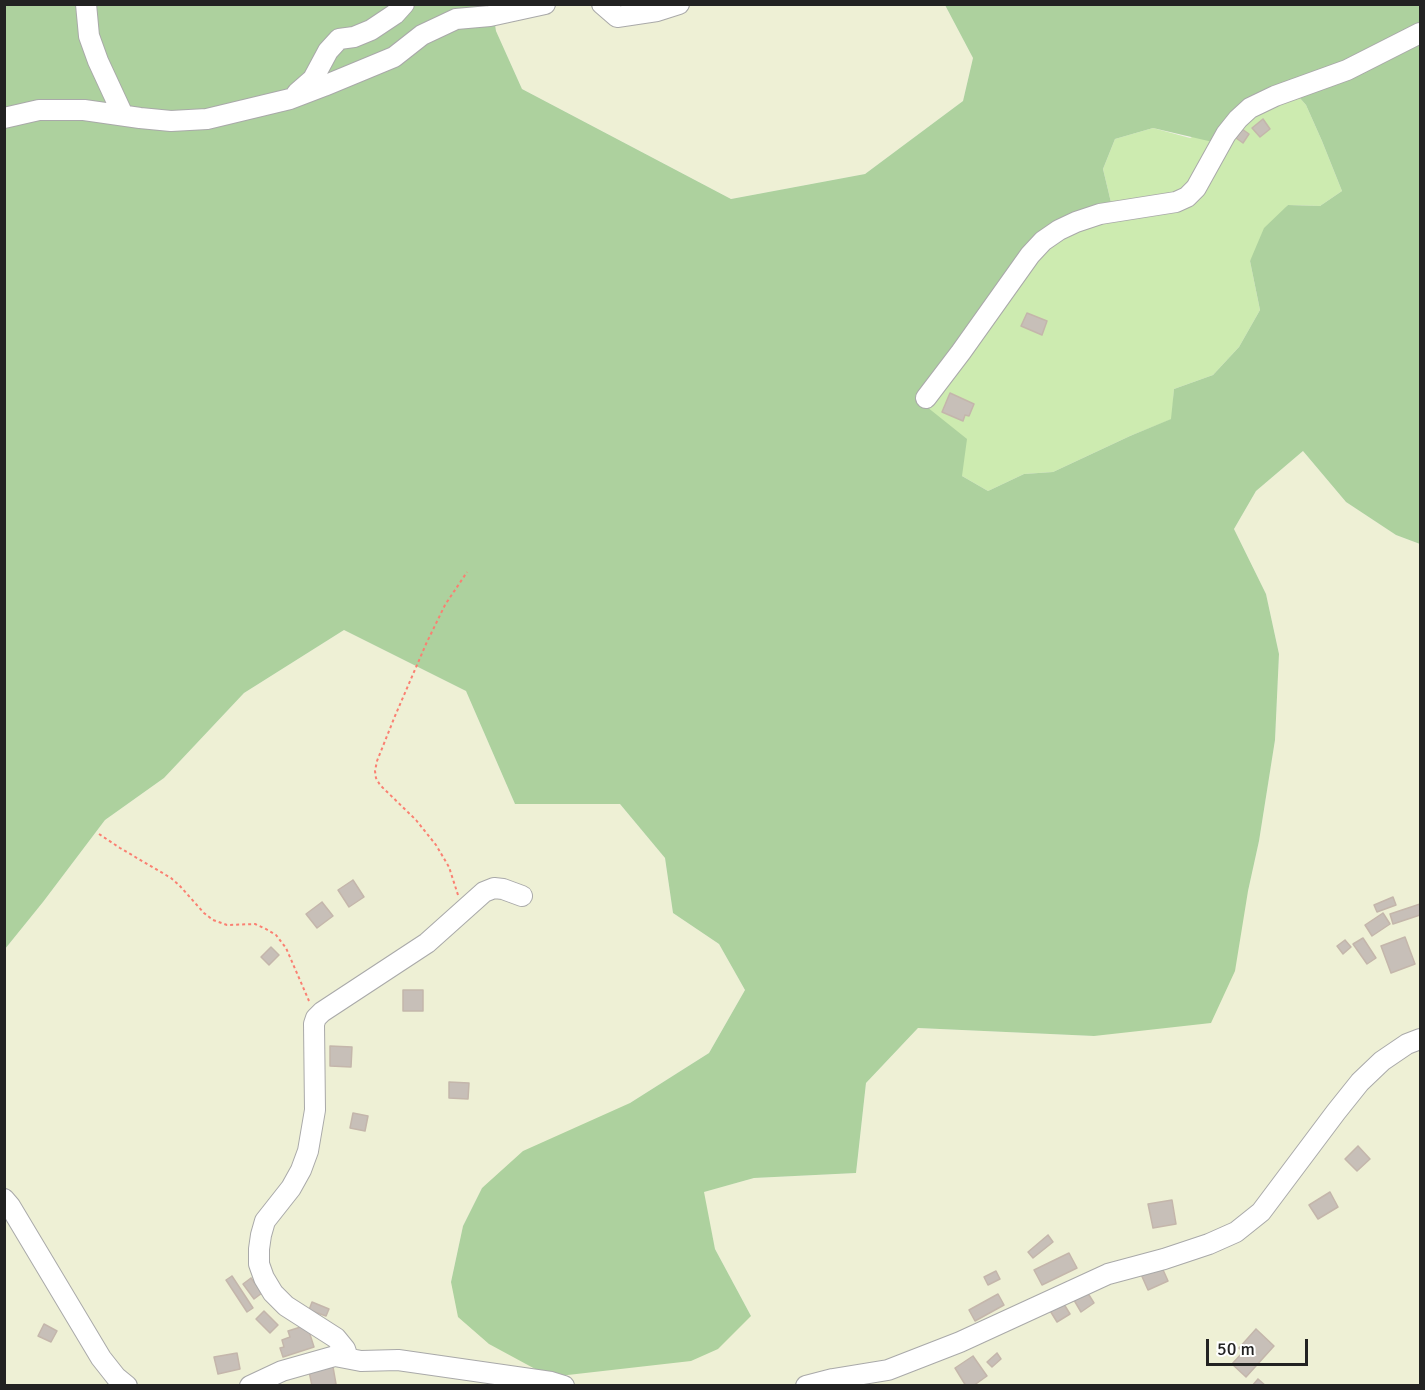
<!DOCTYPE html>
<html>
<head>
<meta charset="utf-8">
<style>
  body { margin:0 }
  #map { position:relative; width:1425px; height:1390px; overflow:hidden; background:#f2efe9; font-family:Signika,sans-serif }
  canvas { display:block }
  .frame { position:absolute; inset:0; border:6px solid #222; pointer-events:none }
  .scale { position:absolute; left:1206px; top:1339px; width:102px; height:27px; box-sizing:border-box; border:3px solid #222; border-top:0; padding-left:8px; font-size:18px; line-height:21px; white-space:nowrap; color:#222; -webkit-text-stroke:4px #fff; paint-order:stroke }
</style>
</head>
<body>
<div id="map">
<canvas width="1425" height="1390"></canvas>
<div class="frame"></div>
<div class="scale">50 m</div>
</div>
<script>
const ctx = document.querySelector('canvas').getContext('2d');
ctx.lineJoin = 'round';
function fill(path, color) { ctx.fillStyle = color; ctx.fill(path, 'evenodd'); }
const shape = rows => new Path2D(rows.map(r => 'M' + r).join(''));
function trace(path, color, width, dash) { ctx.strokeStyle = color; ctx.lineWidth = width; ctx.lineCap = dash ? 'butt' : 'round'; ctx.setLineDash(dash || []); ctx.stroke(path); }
fill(shape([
  [492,5,945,5,973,58,963,101,865,174,731,199,522,89,496,31],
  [1303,451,1346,502,1396,535,1420,544,1420,1385,5,1386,5,949,43,902,105,820,164,778,244,693,344,630,466,691,515,804,620,804,665,858,673,913,719,944,745,990,709,1053,630,1103,482,1188,463,1226,451,1282,751,1316,715,1249,703,1192,754,1178,856,1173,866,1083,918,1028,1094,1036,1248,891,1259,841,1275,740,1279,654,1266,594,1234,529,1256,491]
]), '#eef0d5');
fill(shape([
  [1291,88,1306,105,1322,141,1342,191,1320,206,1288,205,1250,261,1260,310,1239,347,1213,375,1174,389,1172,419,1130,436,1053,472,1024,474,988,491,962,476,917,399,1040,256,1065,231,1114,215,1103,169,1115,139,1153,128,1190,138]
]), '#cdebb0');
fill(shape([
  [5,5,492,5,496,31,522,89,731,199,865,174,963,101,973,58,945,5,1420,5,1420,544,1396,535,1346,502,1303,451,1256,491,1234,529,1266,594,1279,654,1275,740,1259,841,1248,891,1235,971,1211,1023,1094,1036,918,1028,866,1083,856,1173,754,1178,704,1192,715,1249,751,1316,718,1349,691,1361,550,1377,489,1344,458,1317,451,1282,463,1226,482,1188,523,1151,630,1103,709,1053,745,990,719,944,673,913,665,858,620,804,515,804,466,691,344,630,244,693,164,778,105,820,43,902,5,949],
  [1291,88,1306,105,1322,141,1342,191,1320,206,1288,205,1264,228,1250,261,1260,310,1239,347,1213,375,1174,389,1171,419,1130,436,1053,472,1024,474,988,491,962,476,967,439,917,399,1040,256,1065,231,1114,215,1103,169,1115,139,1153,128,1217,143]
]), '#add19e');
const building = shape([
  [1263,119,1270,129,1260,137,1252,128,1263,119],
  [1242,129,1249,134,1243,143,1236,138,1242,129],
  [1027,313,1047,321,1042,335,1021,326,1027,313],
  [950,393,974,404,969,416,965,415,963,421,942,412,950,393],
  [353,880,364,897,349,907,338,890,353,880],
  [1393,897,1396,905,1377,912,1374,905,1393,897],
  [322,902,333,916,317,928,306,914,322,902],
  [1420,904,1420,915,1393,924,1390,914,1420,904],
  [1383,913,1390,924,1372,936,1365,925,1383,913],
  [1405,937,1415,964,1391,973,1381,946,1405,937],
  [1363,938,1376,958,1367,964,1353,944,1363,938],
  [1345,940,1351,947,1343,954,1337,946,1345,940],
  [271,947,279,955,269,965,261,957,271,947],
  [403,990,423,990,423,1011,403,1011,403,990],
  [330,1046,352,1047,351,1067,330,1066,330,1046],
  [449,1082,469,1083,468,1099,449,1098,449,1082],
  [353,1113,368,1116,365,1131,350,1128,353,1113],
  [1358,1146,1370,1159,1357,1171,1345,1159,1358,1146],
  [1330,1192,1338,1207,1318,1219,1309,1205,1330,1192],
  [1172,1200,1176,1224,1153,1228,1148,1204,1172,1200],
  [1048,1235,1053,1242,1033,1258,1028,1252,1048,1235],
  [1069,1253,1077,1268,1042,1285,1034,1270,1069,1253],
  [1160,1263,1168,1281,1148,1290,1140,1272,1160,1263],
  [996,1271,1000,1279,988,1285,984,1277,996,1271],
  [232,1276,253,1308,247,1312,226,1280,232,1276],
  [251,1278,262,1293,254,1299,243,1284,251,1278],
  [1084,1287,1094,1303,1081,1312,1071,1295,1084,1287],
  [998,1294,1004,1305,975,1321,969,1310,998,1294],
  [1062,1301,1070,1314,1057,1322,1049,1309,1062,1301],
  [312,1302,329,1309,326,1316,309,1310,312,1302],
  [264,1311,278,1325,270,1333,256,1319,264,1311],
  [44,1324,57,1331,51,1342,38,1336,44,1324],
  [307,1325,314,1347,283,1357,280,1348,284,1347,282,1340,290,1337,288,1331,307,1325],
  [1256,1329,1274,1346,1246,1377,1232,1364,1243,1352,1239,1348,1256,1329],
  [237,1353,240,1369,218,1374,214,1357,237,1353],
  [997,1353,1001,1359,992,1367,987,1362,997,1353],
  [973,1356,987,1376,973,1386,966,1386,955,1368,973,1356],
  [333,1367,336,1384,327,1386,312,1386,309,1371,333,1367],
  [1258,1379,1266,1386,1252,1386,1258,1379]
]);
fill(building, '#c7bfb8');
trace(building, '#c4b6ab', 1.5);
const minor = shape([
  [86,4,89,36,98,61,123,115],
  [602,4,617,17,657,11,679,4],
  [297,93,313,79,328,51,339,39,354,37,371,30,395,14,404,4],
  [4,118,39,110,84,110,140,118,171,121,207,119,290,99,324,86,394,57,422,35,456,19,490,16,545,4],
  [926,398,961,352,1030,255,1043,241,1059,230,1076,222,1100,214,1176,202,1187,197,1196,188,1226,134,1238,119,1250,108,1275,96,1347,70,1420,33],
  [4,1199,10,1206,101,1358,116,1377,127,1386],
  [348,1358,345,1349,336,1338,286,1306,273,1293,264,1278,259,1264,259,1249,261,1235,265,1221,291,1188,301,1170,308,1151,315,1110,314,1024,316,1018,322,1012,427,943,484,892,494,888,503,889,522,896],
  [250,1386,282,1371,335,1356,361,1361,398,1360,551,1382,564,1386],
  [806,1386,833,1379,888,1370,960,1342,1108,1274,1164,1259,1209,1244,1236,1232,1261,1212,1336,1112,1360,1082,1382,1061,1407,1044,1420,1039]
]);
trace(minor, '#a9a9a9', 22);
trace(shape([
  [99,834,120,848,171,878,179,885,204,913,213,920,227,925,255,924,266,929,276,935,286,948,309,1001],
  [458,895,449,867,436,845,416,820,380,785,376,778,375,771,377,761,395,716,426,644,445,605,467,572]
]), '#fa8072', 2, [3, 3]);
trace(minor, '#fff', 20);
</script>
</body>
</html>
